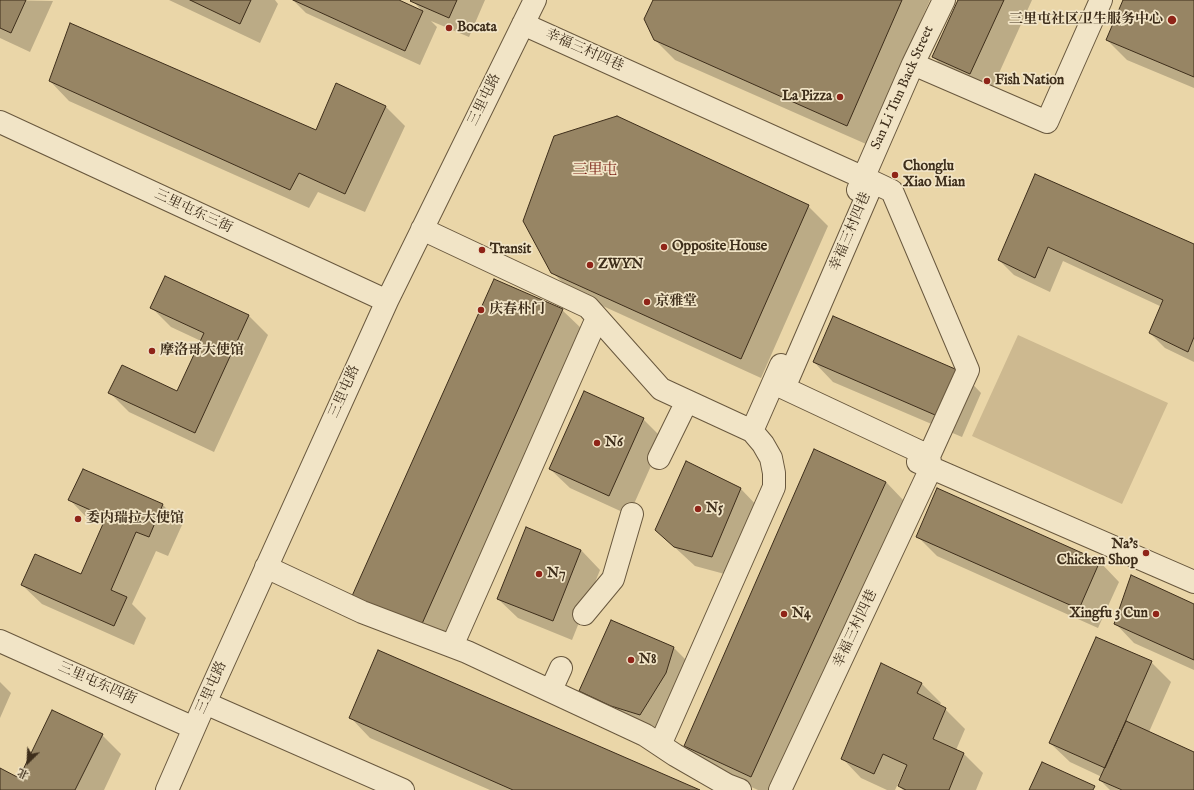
<!DOCTYPE html>
<html>
<head>
<meta charset="utf-8">
<style>
  body { margin:0 }
  #map { position:relative; width:1194px; height:790px; overflow:hidden; background:#ead6a8; font-family:"IM FELL English","Noto Serif SC",serif }
  canvas { display:block }
  .north { position:absolute; left:8px; top:742px; width:40px; height:40px; -webkit-text-stroke:3px #f1e4c6; paint-order:stroke; rotate:204deg; font-size:11px; font-weight:700; line-height:16px; text-align:center; color:#3e2e1b }
  .north::after { content:''; display:block; margin:auto; width:14px; height:18px; background:#3e2e1b; clip-path:polygon(50% 0,100% 100%,50% 72%,0 100%) }
</style>
</head>
<body>
<div id="map">
<canvas width="1194" height="790"></canvas>
<div class="north">北</div>
</div>
<script>
const ctx = document.querySelector('canvas').getContext('2d');
ctx.lineJoin = 'round';
function fill(path, color) { ctx.fillStyle = color; ctx.fill(path, 'evenodd'); }
const shape = rows => new Path2D(rows.map(r => 'M' + r).join(''));
function trace(path, color, width, dash) { ctx.strokeStyle = color; ctx.lineWidth = width; ctx.lineCap = dash ? 'butt' : 'round'; ctx.setLineDash(dash || []); ctx.stroke(path); }
function drawText(font, color, halo, rows, align = 'center') {
  ctx.font = font + ' "IM FELL English","Noto Serif SC",serif'; ctx.lineWidth = 3.5; ctx.setLineDash([]); ctx.textBaseline = 'middle'; ctx.strokeStyle = halo; ctx.fillStyle = color; for (const [text, x, y, turn = 0] of rows) {
    ctx.save(); ctx.translate(x, y); ctx.rotate((+turn || 0) * Math.PI / 180); ctx.textAlign = isNaN(turn) ? turn : align; if (halo) ctx.strokeText(text, 0, 0); ctx.fillText(text, 0, 0); ctx.restore();
  }
}
fill(shape([
  [1018,335,1168,403,1122,504,972,436]
]), '#cdb990');
fill(shape([
  [0,0,53,1,30,52,0,38],
  [169,0,275,0,278,4,260,43],
  [293,0,396,0,422,11,412,0,485,0,469,37,431,21,437,27,420,65,306,13],
  [654,0,930,0,866,144,675,60,655,40],
  [959,0,1032,0,990,93,953,76,933,57],
  [1124,0,1194,0,1194,88,1127,60,1107,40],
  [50,81,317,131,385,106,405,126,365,212,318,192,309,208,69,101],
  [1036,175,1194,245,1194,362,1165,348,1150,333,1162,307,1063,261,1050,292,1014,275,999,260],
  [808,206,828,226,761,378,572,292,552,272],
  [152,308,249,316,268,335,214,452,129,412,110,393,177,392,201,341,171,327],
  [562,310,582,329,440,645,373,615],
  [814,362,962,373,981,393,962,437,833,382],
  [643,419,663,439,629,515,570,488,550,469],
  [686,462,741,489,760,509,732,576,695,566,656,530],
  [83,470,163,505,182,525,168,556,156,551,132,604,146,618,134,645,42,604,22,585,81,576,104,526,89,520,70,500],
  [886,482,905,502,774,790,758,790,705,766,685,746],
  [937,489,1100,562,1119,582,1098,628,937,556,918,537],
  [527,529,581,550,600,570,572,640,518,618,498,599],
  [1194,605,1194,670,1134,643,1115,623],
  [611,621,674,648,693,667,660,734,599,711,580,691],
  [602,701,616,707,615,709,602,703],
  [1151,662,1171,682,1149,732,1194,753,1194,790,1110,790,1100,780,1102,777,1070,762,1050,743],
  [0,682,11,693,0,718],
  [921,683,941,703,939,706,945,709,965,729,956,750,964,754,983,773,976,790,903,790,899,786,905,773,903,773,895,790,887,790,861,778,842,758],
  [351,718,698,790,490,790,370,738],
  [102,735,121,754,104,790,0,790,0,770,20,779]
]), '#0003');
const building = shape([
  [0,0,26,0,11,33,0,28,0,0],
  [190,0,251,0,240,24,190,0],
  [293,0,399,0,423,11,405,51,293,0],
  [411,0,457,0,449,18,410,1,411,0],
  [653,0,902,0,847,126,654,40,644,19,653,0],
  [958,0,1004,0,970,74,932,57,958,0],
  [1123,0,1194,0,1194,77,1106,40,1123,0],
  [70,23,316,130,336,83,386,106,345,194,299,173,290,190,49,81,70,23],
  [617,116,809,205,741,359,551,273,523,221,554,136,617,116],
  [1035,174,1194,244,1194,337,1188,352,1149,333,1163,300,1048,247,1035,278,998,260,1035,174],
  [165,276,249,315,195,433,108,393,122,365,177,391,204,333,150,308,165,276],
  [494,279,563,309,421,626,352,596,494,279],
  [833,316,962,372,942,418,813,362,833,316],
  [584,391,644,418,609,496,549,469,584,391],
  [814,449,886,482,751,777,684,746,814,449],
  [686,461,741,488,712,557,674,547,655,530,686,461],
  [83,469,163,504,149,537,136,532,111,590,127,597,114,626,21,585,35,554,81,574,106,517,68,500,83,469],
  [937,488,1100,561,1079,609,916,537,937,488],
  [526,527,581,550,553,621,497,599,526,527],
  [1131,575,1194,604,1194,660,1114,624,1131,575],
  [611,620,674,647,666,673,640,715,611,706,579,691,611,620],
  [1096,637,1152,661,1105,768,1049,743,1096,637],
  [378,650,700,790,513,790,349,718,378,650],
  [881,663,922,683,917,693,946,708,933,739,964,753,949,790,906,790,898,786,907,765,883,754,874,774,841,759,881,663],
  [52,710,103,734,75,790,0,790,0,768,19,778,52,710],
  [1126,721,1194,752,1194,790,1122,790,1099,780,1126,721],
  [1042,762,1095,786,1093,790,1029,790,1042,762]
]);
fill(building, '#978564');
trace(building, '#3e2e1b', 1);
const minor = shape([
  [523,24,873,182,784,388,929,456,931,468,780,790],
  [913,64,1047,122,1101,0],
  [0,122,387,301],
  [873,182,892,191,968,370,929,456],
  [858,190,913,64,944,0],
  [422,229,588,307,661,389,752,431,763,444,771,458,774,473,774,487,660,745],
  [752,431,781,365],
  [659,458,687,401],
  [918,462,1194,582],
  [266,567,362,612,467,652,645,735,675,755,727,785,740,790],
  [584,614,613,579,632,514],
  [0,641,194,728],
  [452,646,597,318],
  [551,690,561,668],
  [205,703,403,790],
  [167,790,205,703,387,301,535,0]
]);
trace(minor, '#69583e', 24);
trace(minor, '#f1e4c6', 22);
for (const [x, y, r, color] of [
  [1172,20,5,"#8f2418"],
  [449,28,4,"#8f2418"],
  [987,81,4,"#8f2418"],
  [840,97,4,"#8f2418"],
  [895,175,4,"#8f2418"],
  [664,247,4,"#8f2418"],
  [482,250,4,"#8f2418"],
  [590,265,4,"#8f2418"],
  [647,302,4,"#8f2418"],
  [481,310,4,"#8f2418"],
  [152,351,4,"#8f2418"],
  [597,443,4,"#8f2418"],
  [698,509,4,"#8f2418"],
  [78,519,4,"#8f2418"],
  [1146,553,4,"#8f2418"],
  [539,574,4,"#8f2418"],
  [784,614,4,"#8f2418"],
  [1156,614,4,"#8f2418"],
  [631,660,4,"#8f2418"]
]) { const dot = new Path2D(); dot.arc(x, y, r, 0, 2 * Math.PI); ctx.fillStyle = color; ctx.fill(dot); trace(dot, '#f1e4c6', 1.5); }
drawText('bold 14px', '#3e2e1b', '#f1e4c6', [
  ["三里屯社区卫生服务中心",1163,20,"right"],
  ["Bocata",457,28],
  ["Fish Nation",995,81],
  ["La Pizza",832,97,"right"],
  ["Chonglu",903,167],
  ["Xiao Mian",903,183],
  ["Opposite House",672,247],
  ["Transit",490,250],
  ["ZWYN",598,265],
  ["京雅堂",655,302],
  ["庆春朴门",489,310],
  ["摩洛哥大使馆",160,351],
  ["N6",605,443],
  ["N5",706,509],
  ["委内瑞拉大使馆",86,519],
  ["Na's",1138,545,"right"],
  ["Chicken Shop",1138,561,"right"],
  ["N7",547,574],
  ["N4",792,614],
  ["Xingfu 3 Cun",1148,614,"right"],
  ["N8",639,660]
], 'left');
drawText('14px', '#3e2e1b', '#f1e4c6', [
  ["幸福三村四巷",584,51,24],
  ["San Li Tun Back Street",903,88,-66],
  ["三里屯路",485,100,-64],
  ["三里屯东三街",193,212,25],
  ["幸福三村四巷",851,232,-67],
  ["三里屯路",345,392,-66],
  ["幸福三村四巷",856,629,-65],
  ["三里屯东四街",97,684,24],
  ["三里屯路",212,688,-66]
]);
drawText('15px', '#7a1f14', '#f1e4c6', [
  ["三里屯",595,171]
]);
</script>
</body>
</html>
